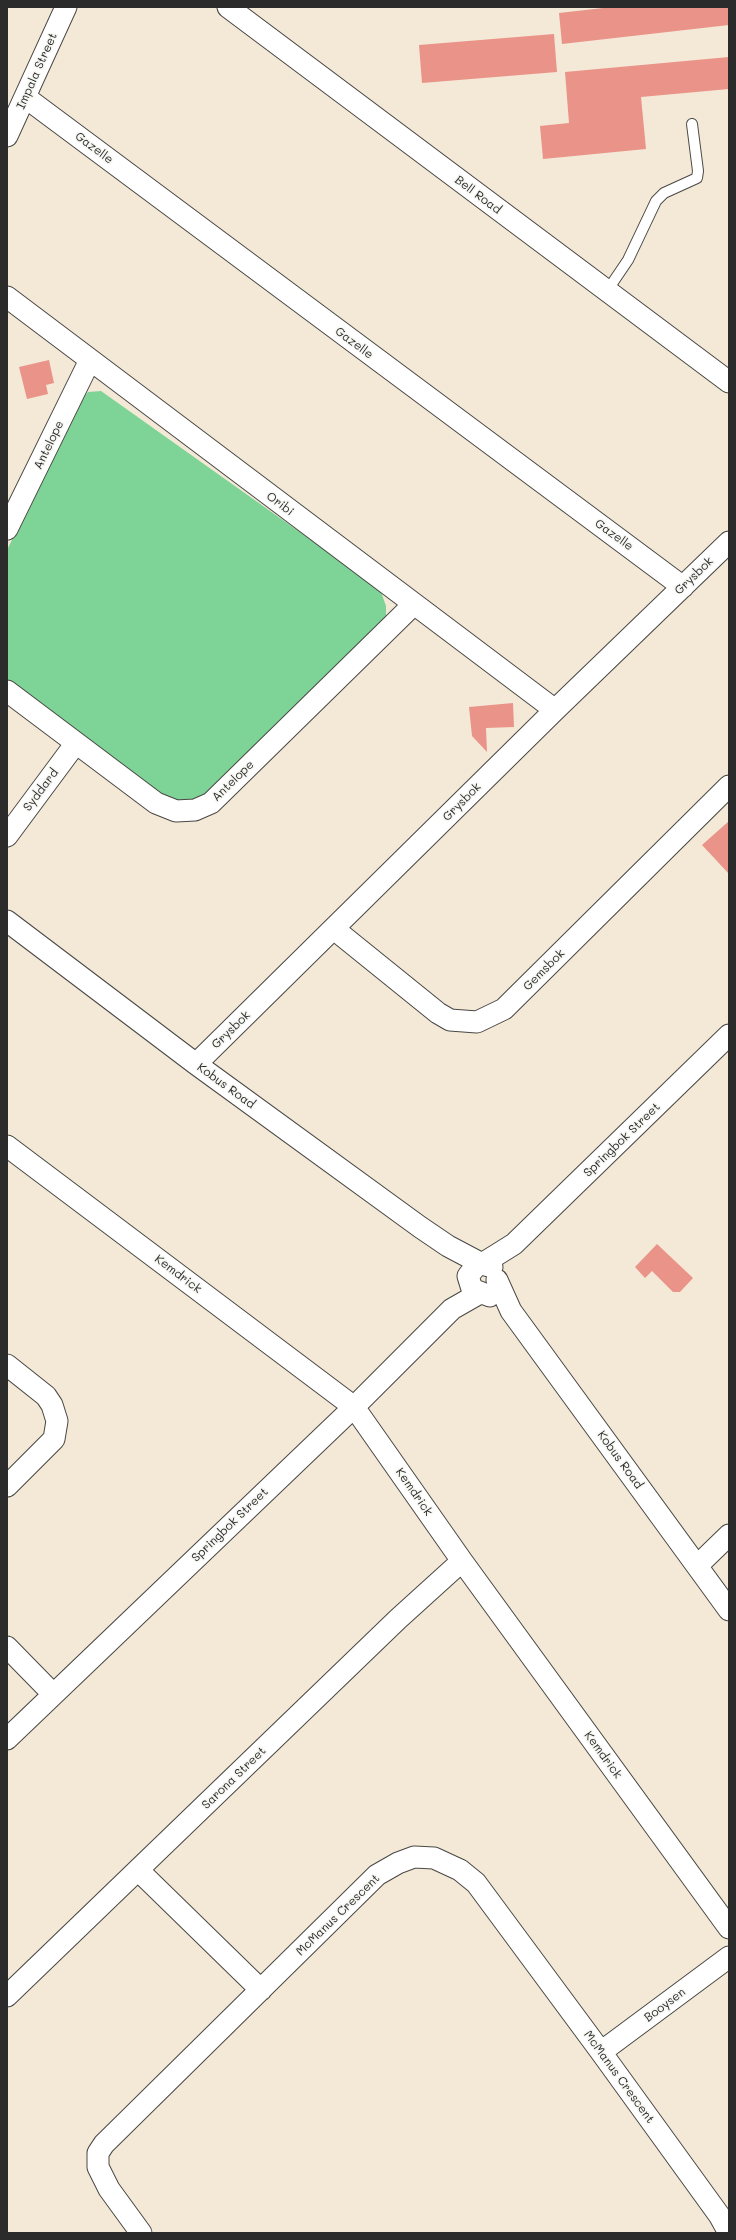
<!DOCTYPE html>
<html>
<head>
<meta charset="utf-8">
<style>
  body { margin:0 }
  #map { position:relative; width:736px; height:2240px; overflow:hidden; background:#f4e9d6; font-family:Mali,sans-serif }
  canvas { display:block }
  .frame { position:absolute; inset:0; border:8px solid #2b2b2b; pointer-events:none }
</style>
</head>
<body>
<div id="map">
<canvas width="736" height="2240"></canvas>
<div class="frame"></div>
</div>
<script>
const ctx = document.querySelector('canvas').getContext('2d');
ctx.lineJoin = 'round';
function fill(path, color) { ctx.fillStyle = color; ctx.fill(path, 'evenodd'); }
const shape = rows => new Path2D(rows.map(r => 'M' + r).join(''));
function trace(path, color, width, dash) { ctx.strokeStyle = color; ctx.lineWidth = width; ctx.lineCap = dash ? 'butt' : 'round'; ctx.setLineDash(dash || []); ctx.stroke(path); }
function drawText(font, color, halo, rows, align = 'center') {
  ctx.font = font + ' Mali,sans-serif'; ctx.lineWidth = 3; ctx.setLineDash([]); ctx.textBaseline = 'middle'; ctx.strokeStyle = halo; ctx.fillStyle = color; for (const [text, x, y, turn = 0] of rows) {
    ctx.save(); ctx.translate(x, y); ctx.rotate((+turn || 0) * Math.PI / 180); ctx.textAlign = isNaN(turn) ? turn : align; if (halo) ctx.strokeText(text, 0, 0); ctx.fillText(text, 0, 0); ctx.restore();
  }
}
fill(shape([
  [101,391,380,589,386,606,386,620,204,797,181,802,159,794,7,679,7,550,81,400,88,392]
]), '#7ed396');
fill(shape([
  [612,7,729,7,729,25,562,44,559,13],
  [554,34,557,72,422,83,419,45],
  [729,57,729,89,641,97,646,149,543,159,540,126,569,123,565,72],
  [49,360,54,383,46,385,48,394,27,399,19,367],
  [513,703,514,727,486,728,487,752,472,736,469,707],
  [729,821,729,874,702,845],
  [657,1244,693,1278,680,1292,673,1292,652,1271,645,1278,635,1267]
]), '#ea9389');
const lane = shape([
  [607,291,628,260,656,201,664,193,697,178,698,171,692,124]
]);
const street = shape([
  [228,7,729,382],
  [25,97,683,587],
  [7,136,66,7],
  [7,297,555,710],
  [7,529,90,360],
  [7,691,156,803,176,811,195,810,211,803,413,605],
  [7,836,76,743],
  [7,921,196,1064,420,1227,448,1246,482,1264,514,1244,729,1035],
  [334,929,438,1013,450,1020,477,1022,504,1009,729,786],
  [196,1064,555,710,729,542],
  [7,1146,354,1407,462,1561,729,1928],
  [497,1280,511,1311,729,1610],
  [490,1296,472,1289,468,1276,477,1265,482,1264,492,1267],
  [7,1365,46,1396,52,1405,57,1421,54,1439,7,1486],
  [698,1565,729,1535],
  [7,1647,53,1694],
  [7,1739,354,1407,452,1309,480,1293],
  [138,1870,261,1990],
  [7,1996,398,1619,462,1561],
  [601,2052,729,1957],
  [141,2233,109,2189,98,2167,98,2153,104,2144,377,1875,398,1863,414,1857,434,1858,460,1870,476,1883,601,2052,719,2215,729,2233]
]);
trace(lane, '#494845', 12);
trace(street, '#494845', 23);
trace(lane, '#fff', 10);
trace(street, '#fff', 21);
drawText('12px', '#2b2b2b', '#f6f6f2', [
  ["Impala Street",37,71,-66],
  ["Gazelle",94,148,37],
  ["Bell Road",478,195,37],
  ["Gazelle",354,343,37],
  ["Antelope",49,445,-64],
  ["Oribi",280,504,37],
  ["Gazelle",614,535,36],
  ["Grysbok",694,576,-44],
  ["Antelope",233,781,-44],
  ["Syddard",41,790,-53],
  ["Grysbok",462,802,-45],
  ["Gemsbok",544,970,-45],
  ["Grysbok",231,1030,-44],
  ["Kobus Road",226,1086,36],
  ["Springbok Street",622,1140,-44],
  ["Kemdrick",178,1274,37],
  ["Kobus Road",620,1460,54],
  ["Kemdrick",414,1492,55],
  ["Springbok Street",230,1525,-44],
  ["Kemdrick",603,1755,54],
  ["Sarona Street",234,1778,-44],
  ["McManus Crescent",338,1915,-44],
  ["Booysen",665,2005,-37],
  ["McManus Crescent",619,2077,54]
]);
</script>
</body>
</html>
